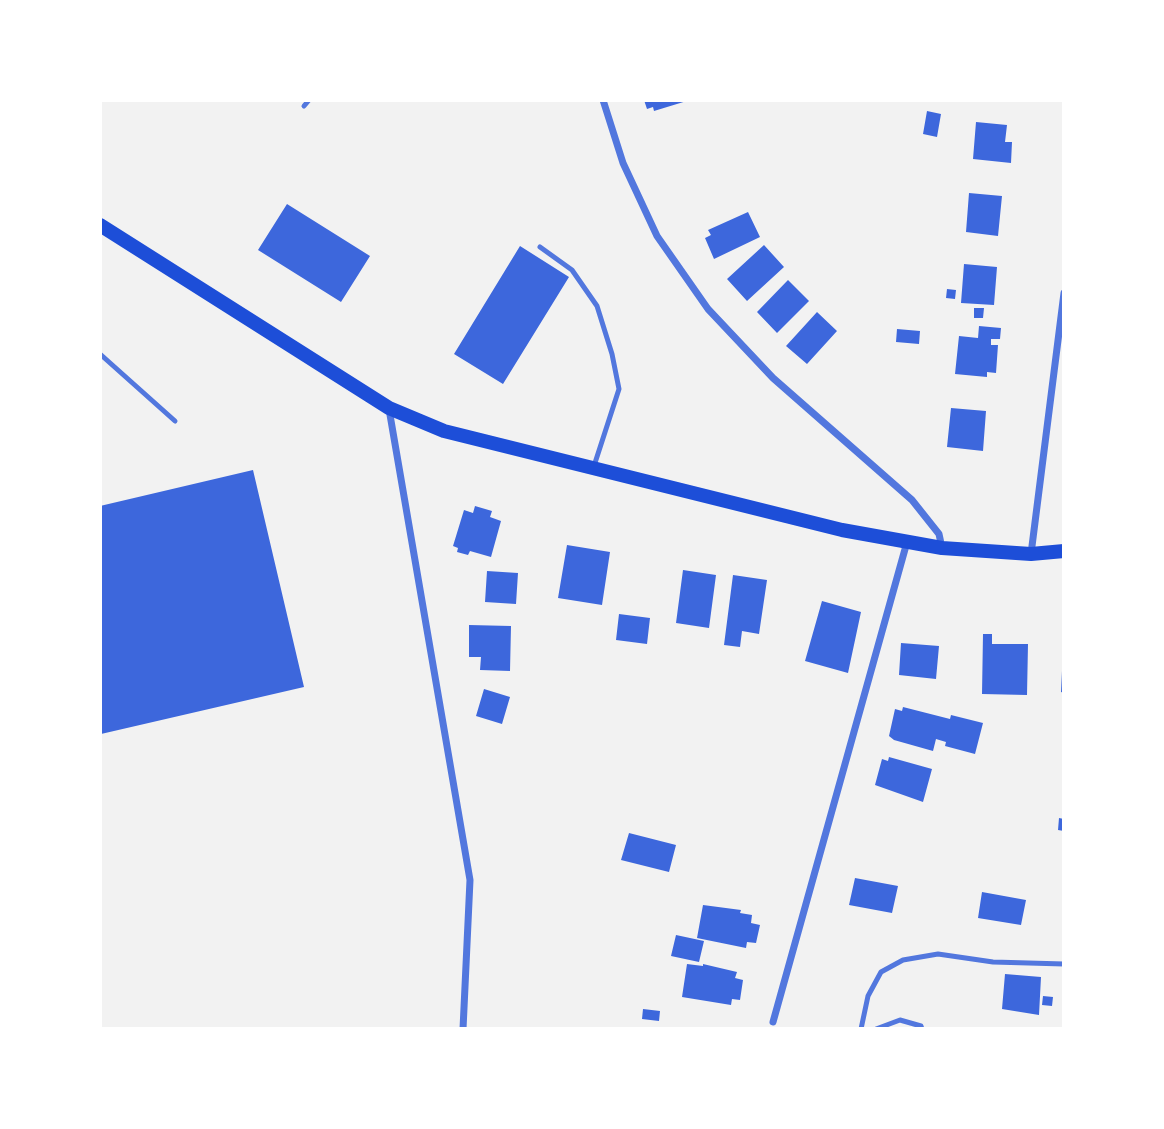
<!DOCTYPE html>
<html>
<head>
<meta charset="utf-8">
<style>
  body { margin:0 }
  #map { position:relative; width:1164px; height:1129px; overflow:hidden; background:#f2f2f2; font-family:Poppins,sans-serif }
  canvas { display:block }
  .frame { position:absolute; inset:0; border:102px solid #fff; pointer-events:none }
</style>
</head>
<body>
<div id="map">
<canvas width="1164" height="1129"></canvas>
<div class="frame"></div>
</div>
<script>
const ctx = document.querySelector('canvas').getContext('2d');
ctx.lineJoin = 'round';
function fill(path, color) { ctx.fillStyle = color; ctx.fill(path, 'evenodd'); }
const shape = rows => new Path2D(rows.map(r => 'M' + r).join(''));
function trace(path, color, width, dash) { ctx.strokeStyle = color; ctx.lineWidth = width; ctx.lineCap = dash ? 'butt' : 'round'; ctx.setLineDash(dash || []); ctx.stroke(path); }
fill(shape([
  [644,100,690,100,654,111,653,107,647,109],
  [927,111,941,114,937,137,923,134],
  [976,122,1007,125,1005,142,1012,142,1011,163,973,159],
  [969,193,1002,196,998,236,966,232],
  [287,204,370,256,341,302,258,250],
  [748,212,760,237,714,259,705,238,711,235,708,230],
  [764,245,784,267,747,301,727,279],
  [520,246,569,277,503,384,454,354],
  [964,264,997,267,994,305,961,303],
  [788,280,809,301,777,333,757,312],
  [947,289,956,290,955,299,946,298],
  [974,308,984,308,983,318,974,318],
  [817,312,837,331,807,364,786,346],
  [979,326,1001,328,1000,339,991,339,991,345,998,345,996,373,987,372,987,377,955,374,959,336,978,338],
  [897,329,920,331,919,344,896,342],
  [951,408,986,411,983,451,947,447],
  [253,470,304,687,101,734,100,506],
  [475,506,492,511,490,517,501,521,491,557,470,551,468,555,457,552,458,548,453,546,464,510,473,513],
  [567,545,610,552,602,605,558,598],
  [683,570,716,575,709,628,676,623],
  [487,571,518,573,516,604,485,602],
  [733,575,767,580,759,634,742,631,740,647,724,645],
  [822,601,861,612,848,673,805,661],
  [619,614,650,618,647,644,616,640],
  [469,625,511,626,510,671,480,670,481,657,469,657],
  [983,634,992,634,992,644,1028,644,1027,695,982,694],
  [901,643,939,646,936,679,899,675],
  [1062,671,1064,671,1064,693,1061,692],
  [484,689,510,697,502,724,476,716],
  [903,707,950,719,951,715,983,723,975,754,945,746,946,742,936,739,933,751,894,740,889,736,895,709,902,711],
  [889,757,932,769,923,802,875,785,882,759,888,761],
  [1059,818,1064,819,1064,831,1058,830],
  [629,833,676,845,669,872,621,860],
  [855,878,898,886,892,913,849,905],
  [982,892,1026,900,1021,925,978,918],
  [703,905,741,910,740,913,752,915,751,923,760,925,756,943,747,942,746,948,697,938],
  [676,935,704,941,699,962,671,956],
  [687,964,703,966,703,964,737,972,735,978,743,980,740,1000,732,999,731,1005,682,997],
  [1005,974,1041,977,1039,1015,1002,1009],
  [1043,996,1053,997,1052,1006,1042,1005],
  [643,1009,660,1011,659,1021,642,1019]
]), '#3d67dc');
trace(shape([
  [304,106,309,100],
  [540,247,572,270,597,306,612,354,619,389,594,466],
  [100,354,175,421],
  [861,1029,868,996,881,972,903,960,938,954,993,962,1064,964],
  [876,1029,900,1020,921,1026,922,1029]
]), '#5277de', 5);
trace(shape([
  [603,100,623,163,657,236,708,309,773,378,912,500,939,534,942,548],
  [389,409,470,880,463,1029],
  [1031,554,1064,293],
  [773,1022,907,542]
]), '#5277de', 7);
trace(shape([
  [100,225,389,408,444,431,842,530,942,548,1031,554,1064,551]
]), '#1d4ed8', 14);
</script>
</body>
</html>
